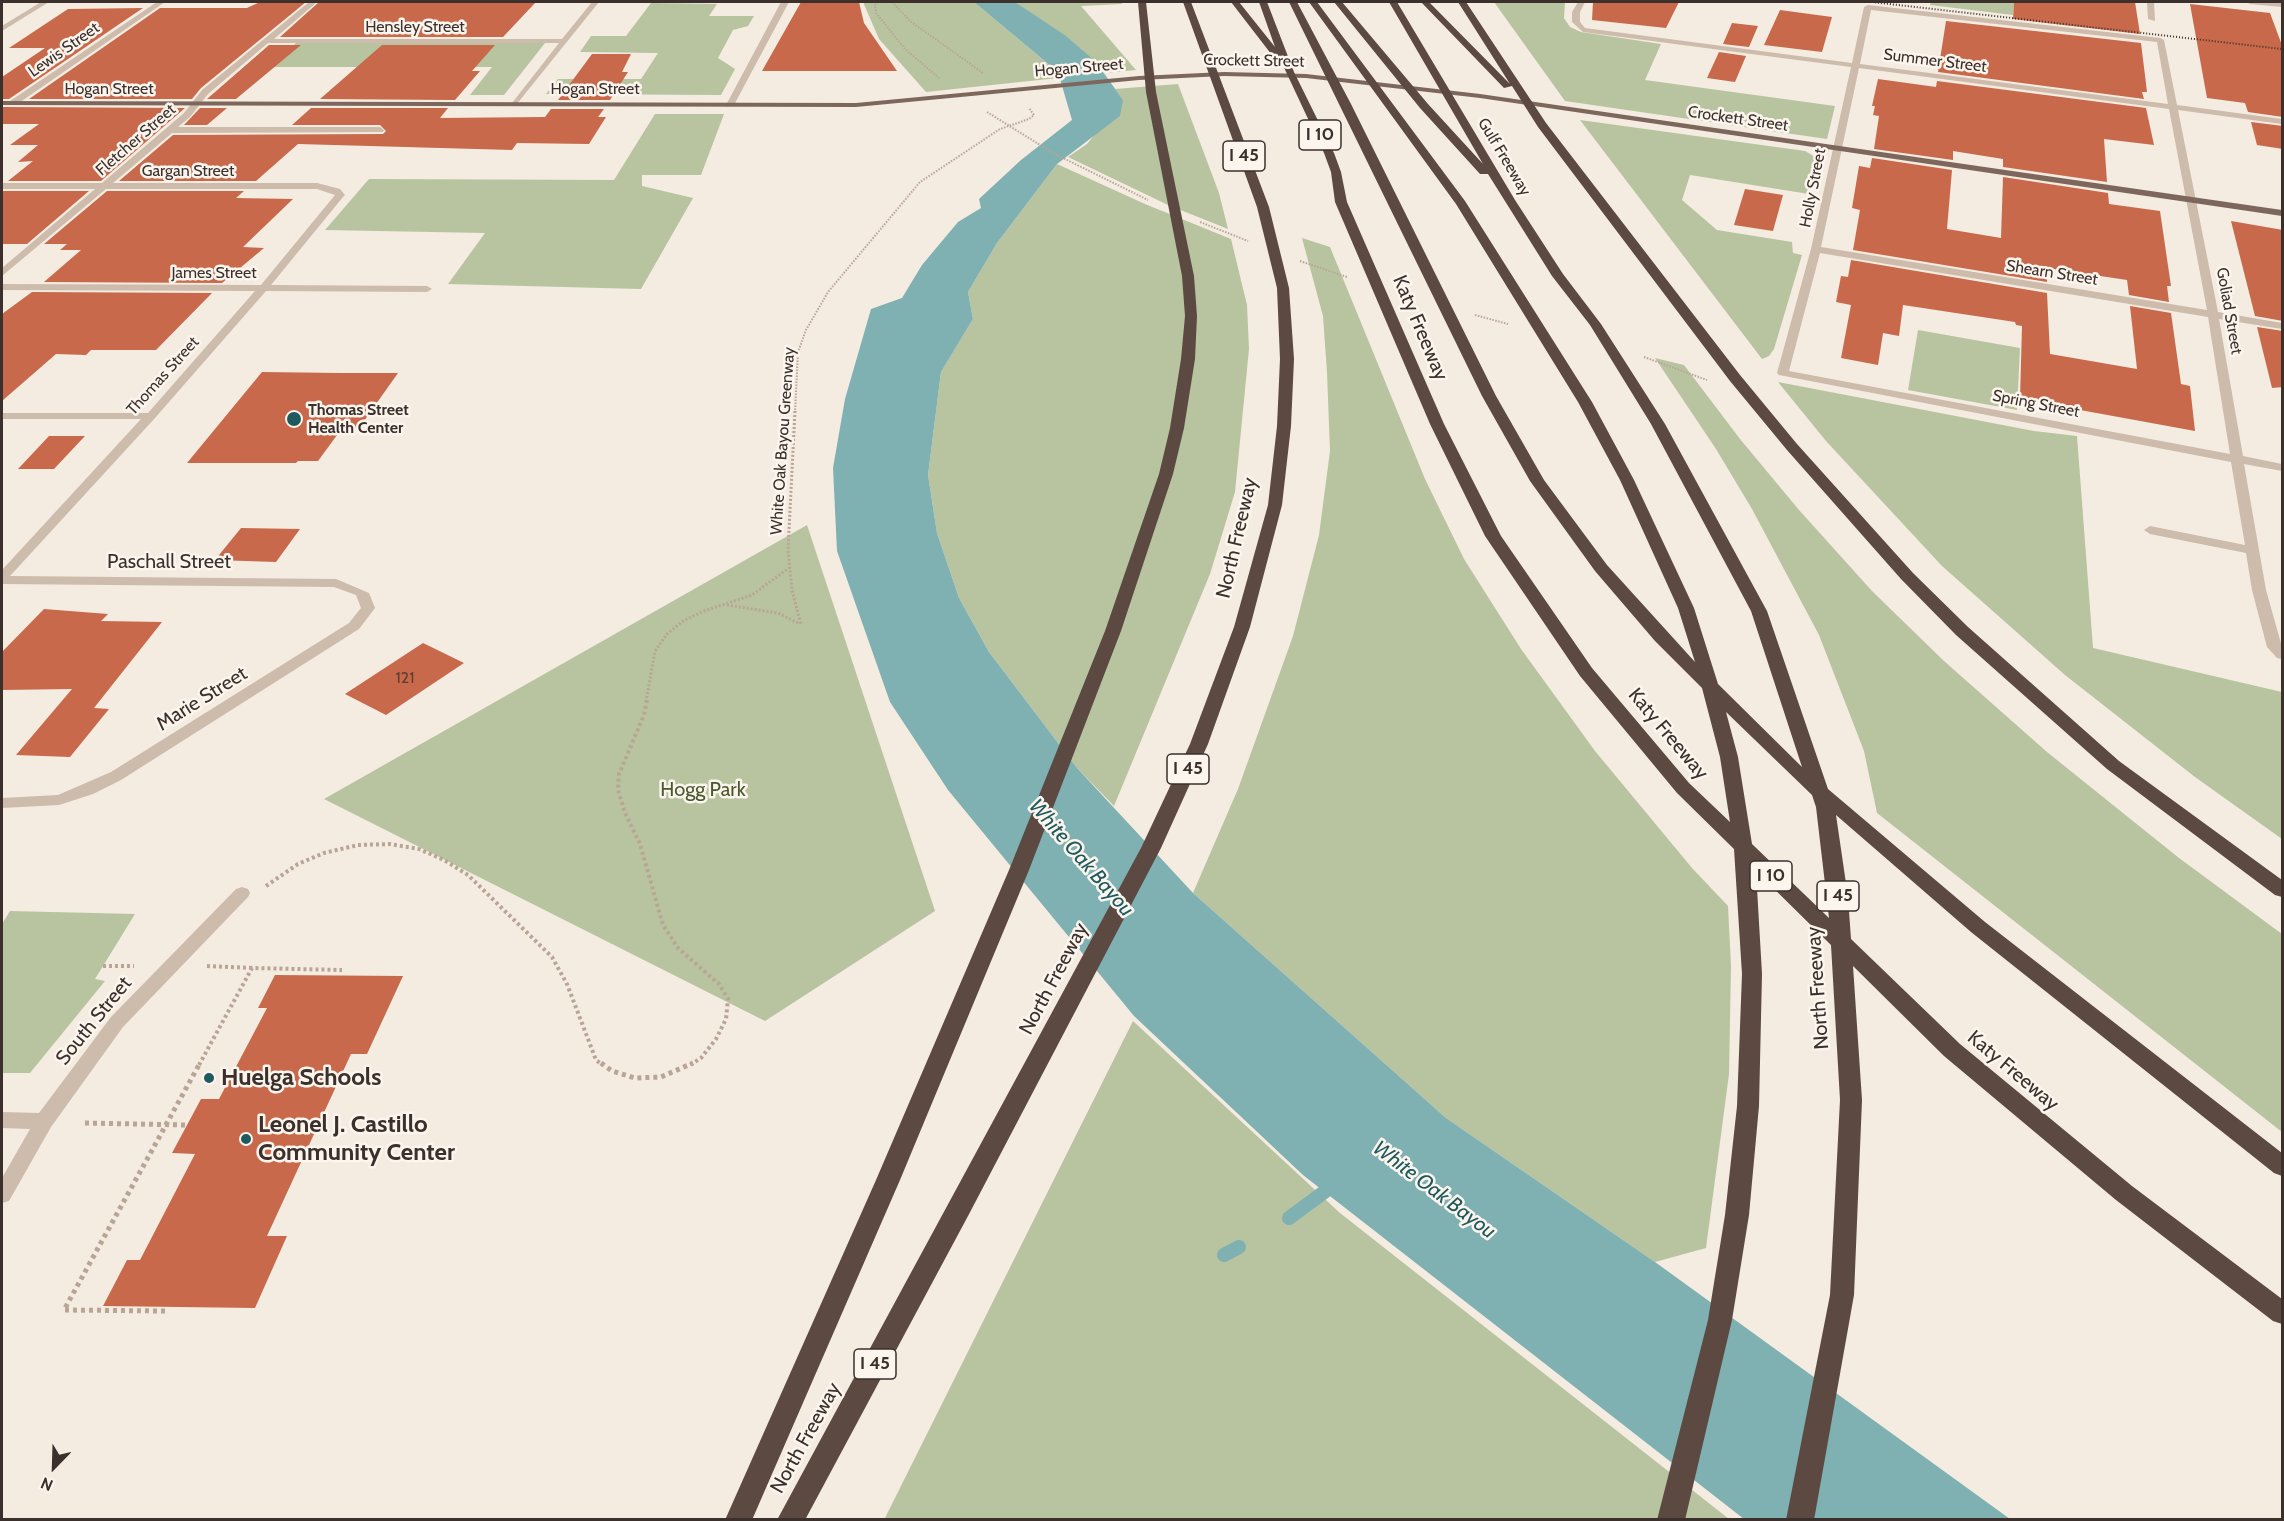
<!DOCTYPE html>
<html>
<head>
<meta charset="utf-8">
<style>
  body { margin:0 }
  #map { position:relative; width:2284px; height:1521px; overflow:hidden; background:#f4ebe1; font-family:Cabin,sans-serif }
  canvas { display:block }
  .frame { position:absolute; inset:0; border:3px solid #3b302b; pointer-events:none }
  .north { position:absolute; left:24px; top:1437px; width:60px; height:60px; -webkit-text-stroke:4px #fbf5ee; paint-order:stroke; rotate:203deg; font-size:16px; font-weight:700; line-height:24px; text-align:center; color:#3b302b }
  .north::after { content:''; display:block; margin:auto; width:21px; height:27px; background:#3b302b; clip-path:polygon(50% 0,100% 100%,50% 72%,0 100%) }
</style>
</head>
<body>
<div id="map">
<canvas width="2284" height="1521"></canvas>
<div class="frame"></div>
<div class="north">N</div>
</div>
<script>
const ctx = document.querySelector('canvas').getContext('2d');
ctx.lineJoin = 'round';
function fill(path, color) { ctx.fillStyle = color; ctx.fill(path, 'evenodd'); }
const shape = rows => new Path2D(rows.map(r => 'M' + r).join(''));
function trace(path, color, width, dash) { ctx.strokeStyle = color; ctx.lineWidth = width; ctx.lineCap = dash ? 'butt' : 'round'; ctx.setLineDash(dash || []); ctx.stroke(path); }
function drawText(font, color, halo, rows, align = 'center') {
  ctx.font = font + ' Cabin,sans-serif'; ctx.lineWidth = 5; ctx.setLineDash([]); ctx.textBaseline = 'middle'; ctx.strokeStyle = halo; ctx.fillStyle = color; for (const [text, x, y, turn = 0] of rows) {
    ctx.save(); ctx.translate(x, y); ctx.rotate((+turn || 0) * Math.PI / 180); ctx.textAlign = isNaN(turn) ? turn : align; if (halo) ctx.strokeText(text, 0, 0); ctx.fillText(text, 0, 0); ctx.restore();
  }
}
fill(shape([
  [863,2,974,2,1058,72,1058,78,926,92,879,39],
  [1015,2,1121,2,1122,4,1081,6,1136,70,1104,73,1096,62],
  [1494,2,1565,2,1564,18,1570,27,1581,32,1661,44,1645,80,1835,106,1827,139,1565,101],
  [1931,2,2014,2,2013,15,1930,5],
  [651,3,717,4,709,16,754,16,748,26,733,30,718,58,735,69,721,95,546,94,558,79,641,79,658,53,580,52,591,36,626,36],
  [296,43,545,43,504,95,470,95,492,67,270,67],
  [1178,84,1219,193,1228,229,1168,205,1068,157,1087,144,1123,100,1115,89],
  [655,114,724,114,701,175,642,175,642,186,693,198,641,289,448,284,485,233,325,230,369,179,614,180],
  [1580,120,1805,151,1817,158,1809,194,1690,175,1682,200,1717,230,1792,242,1793,253,1802,255,1774,349,1769,356,1762,359],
  [1057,164,1145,204,1231,239,1247,305,1249,349,1235,492,1210,574,1114,806,1077,768,989,652,959,598,937,533,928,475,941,372,973,319,968,292,997,243],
  [1302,238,1330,247,1425,479,1464,559,1521,649,1595,751,1692,868,1728,906,1731,966,1729,1074,1706,1248,1655,1262,1446,1118,1193,893,1238,789,1293,636,1319,535,1330,451,1327,372,1323,316],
  [1918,330,2020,348,2017,410,1908,390],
  [1655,358,1684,365,1740,439,1799,510,1872,591,1944,661,2047,752,2179,858,2282,934,2282,1132,1877,813,1864,751,1819,635,1752,509,1716,449],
  [1778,382,2034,431,2077,436,2093,648,2282,692,2282,839,2195,777,2065,675,1942,566,1826,441],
  [807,525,935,911,765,1021,324,799],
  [10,911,135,914,95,979,105,981,30,1073,2,1073,2,924],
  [1133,1021,1340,1213,1729,1519,884,1520]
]), '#b8c4a0');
fill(shape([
  [974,2,1015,2,1066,36,1096,62,1123,100,1120,116,1057,164,997,243,968,292,973,319,941,372,928,475,937,533,959,598,989,652,1077,768,1193,893,1446,1118,1655,1262,2010,1519,1744,1519,1303,1175,1134,1016,948,790,890,702,837,551,833,468,845,399,871,309,902,298,922,265,958,222,981,208,979,199,1021,160,1072,120,1058,72]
]), '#7fb0b2');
trace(shape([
  [1289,1218,1335,1184],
  [1224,1255,1239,1247]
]), '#7fb0b2', 14);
fill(shape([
  [260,2,306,2,201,88,192,99,29,99,160,8,247,8],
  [319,2,536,2,503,37,280,37],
  [801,2,859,2,864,23,897,71,762,71],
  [1593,2,1679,2,1666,28,1592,20],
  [2014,2,2135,2,2140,34,2013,19],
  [2190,4,2270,13,2283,48,2283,117,2248,112,2245,103,2207,98],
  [143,8,9,99,2,99,2,77,45,48,9,48,68,9],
  [1780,10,1832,17,1822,52,1764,45],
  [1946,21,2141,43,2147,92,2142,92,2144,99,1938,72],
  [1732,23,1758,26,1749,47,1723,44],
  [269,45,301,45,236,99,207,99],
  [382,45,495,45,472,71,480,71,455,100,320,99],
  [1719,52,1746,56,1735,82,1707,78],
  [592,54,631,54,622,72,628,72,610,100,558,100],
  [1878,79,1936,87,1937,81,2146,108,2154,145,2104,139,2107,182,2003,167,2003,159,1953,151,1953,160,1874,149,1879,116,1873,115,1875,106,1872,106],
  [2,107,185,108,101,181,8,181,33,161,18,162,38,145,10,145,39,124,2,124],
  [200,108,227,108,207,125,184,125],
  [311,108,448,108,440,118,545,117,551,109,604,109,598,117,606,117,589,144,517,143,512,150,298,144,256,181,119,181,173,135,383,134,386,131,380,125,292,125],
  [2251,122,2283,126,2283,149,2257,145],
  [1872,158,1952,170,1947,229,2001,238,2003,177,2108,193,2109,204,2160,211,2171,286,2167,286,2169,302,2129,295,2127,280,2047,268,2047,282,1853,250,1860,210,1852,208,1859,166,1870,168],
  [1745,189,1783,195,1773,231,1734,225],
  [2,191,89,191,27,244,2,244],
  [107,191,244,191,236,198,293,199,243,247,264,248,222,283,44,282,81,250,60,250,67,244,44,244],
  [2231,221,2283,230,2283,321,2255,316],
  [1851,260,2047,293,2050,354,2137,369,2130,306,2171,313,2181,384,2190,386,2195,431,2020,399,2022,326,2016,325,2015,322,1903,305,1899,336,1883,333,1878,365,1841,358,1851,305,1836,302,1841,276,1848,277],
  [32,292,212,293,156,350,91,350,86,355,56,354,2,401,2,314],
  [2257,327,2283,331,2283,387,2272,388],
  [262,372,340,373,398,373,359,428,345,428,340,431,318,461,298,461,296,463,187,463],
  [49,436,85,436,54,469,18,469],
  [241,528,300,529,276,562,215,560],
  [44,609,108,614,101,621,162,622,94,708,109,709,70,757,16,755,72,689,2,690,2,652],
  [423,643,464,663,386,715,345,694],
  [275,975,403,976,367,1054,351,1054,267,1236,287,1236,255,1308,103,1306,127,1260,140,1260,195,1154,172,1153,201,1099,219,1099,267,1008,258,1008]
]), '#c8694b');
trace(shape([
  [878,2,875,5,876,13,905,49,939,78],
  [892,2,910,21,983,73],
  [987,112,1053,153,1148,200],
  [1200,222,1248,241],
  [1300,261,1347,277],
  [1475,315,1508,324],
  [1644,357,1707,380],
  [795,413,798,352,806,330,828,292,920,182,1000,129,1029,119,1034,115,1029,108]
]), '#b9a596', 2, [1.5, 1.5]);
trace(shape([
  [795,411,788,550,792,590,801,625],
  [727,605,778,613,800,624],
  [646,702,655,651,667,634,683,621,704,611,752,595,789,568]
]), '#b9a596', 3, [2, 2]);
trace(shape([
  [647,700,644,715,619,774,618,790,625,813,640,844,663,925,678,948,719,984,728,999,726,1019,716,1039,701,1058,690,1065],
  [266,886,298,864,324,853,358,845,389,844,419,849,444,860,468,875,552,957,567,984,596,1060,603,1065],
  [103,966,134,966],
  [207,966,252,968],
  [199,1065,252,968,342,970]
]), '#b9a596', 4, [3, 3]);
trace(shape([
  [601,1063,612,1071,635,1078,661,1077,693,1063],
  [85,1123,187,1125],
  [165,1311,64,1310,200,1063]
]), '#b9a596', 5, [4, 4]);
fill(shape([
  [41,2,49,2,2,31,2,26,41,2],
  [157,2,165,2,16,105,10,105,10,101,157,2],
  [309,2,317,2,274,39,562,39,592,2,599,2,516,105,512,103,559,43,268,43,208,94,190,117,178,127,380,127,384,130,383,132,172,133,113,183,317,183,340,189,345,195,343,197,271,285,427,286,432,289,427,292,266,291,155,418,10,576,336,579,369,593,375,608,359,629,121,780,93,794,59,805,2,808,2,798,58,795,111,772,349,623,361,608,356,595,334,587,2,584,2,570,141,419,2,419,2,413,148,413,255,291,2,290,2,284,261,285,335,195,317,189,106,189,2,276,2,268,95,189,2,189,2,183,102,183,184,113,202,90,309,2],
  [781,2,789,2,734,105,727,107,726,105,781,2],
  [1578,2,1585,2,1580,12,1580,22,1585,28,1852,63,1864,7,1868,5,2160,38,2164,40,2177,105,2282,119,2282,124,2178,110,2218,312,2282,323,2282,329,2219,319,2243,456,2282,464,2282,471,2244,464,2266,590,2282,647,2282,659,2277,658,2267,647,2252,590,2246,553,2150,534,2144,530,2150,526,2245,545,2231,462,1779,375,1777,373,1811,249,1851,67,1583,32,1572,22,1572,12,1578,2],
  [1871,10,2157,42,2168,104,1860,64,1871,10],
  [1859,68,2169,109,2207,310,1821,247,1859,68],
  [1820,253,2208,317,2230,454,1789,371,1820,253],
  [2147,2,2154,2,2155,21,2148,19,2147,2],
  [2246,2,2282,3,2282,7,2250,4,2246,2],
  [242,887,248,889,250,893,248,897,123,1027,51,1127,9,1201,2,1203,2,1178,30,1129,2,1128,2,1112,39,1113,111,1017,236,889,242,887]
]), '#cdbbac');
fill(shape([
  [1224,72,1306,74,1480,94,2282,210,2282,216,1480,98,1306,78,1224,76,1139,80,856,107,2,105,2,101,856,103,1139,76,1224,72]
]), '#7d675c');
fill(shape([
  [1138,2,1146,2,1156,92,1194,276,1197,316,1195,359,1184,428,1173,474,1121,631,1029,870,900,1180,752,1520,725,1520,876,1180,1009,870,1105,631,1159,474,1170,428,1181,359,1185,316,1182,276,1146,92,1138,2],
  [1183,2,1191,2,1269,207,1289,288,1294,359,1291,426,1282,505,1250,627,1208,744,1161,848,968,1216,805,1520,777,1520,1141,848,1190,744,1234,627,1268,505,1277,426,1280,359,1277,288,1257,207,1183,2],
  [1231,2,1239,2,1275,47,1259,2,1267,2,1294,72,1334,153,1341,172,1347,202,1444,424,1501,536,1592,668,1689,783,1730,822,1720,757,1702,688,1655,641,1595,571,1530,481,1482,396,1289,2,1297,2,1351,104,1496,396,1544,480,1607,565,1695,662,1678,608,1620,480,1578,402,1456,204,1309,2,1317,2,1465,201,1592,402,1634,480,1694,608,1718,684,1802,767,1751,611,1651,424,1590,325,1552,276,1488,174,1480,174,1420,108,1334,2,1342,2,1428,104,1483,164,1389,2,1397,2,1515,200,1563,274,1601,324,1665,424,1767,611,1828,789,1985,922,2282,1153,2282,1176,2274,1173,1971,932,1836,815,1848,897,1851,939,1960,1044,2132,1186,2282,1299,2282,1324,2273,1321,2116,1200,1944,1056,1853,966,1862,1100,1854,1295,1814,1520,1786,1520,1830,1295,1840,1100,1831,945,1756,871,1762,974,1759,1106,1749,1215,1732,1320,1685,1520,1657,1520,1708,1320,1725,1215,1737,1106,1742,974,1734,849,1677,793,1580,676,1485,536,1430,424,1335,202,1331,172,1324,153,1280,59,1275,59,1231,2],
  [1726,712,1812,795,1816,807,1829,918,1752,844,1738,757,1726,712],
  [1421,2,1429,2,1510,84,1458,2,1466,2,1546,123,1740,375,1797,444,1913,573,1968,627,2119,761,2282,880,2282,897,2275,895,2107,769,1956,635,1901,579,1787,450,1730,381,1538,127,1512,86,1504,88,1421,2]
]), '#5c4a42');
trace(shape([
  [1872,2,2282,49]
]), '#3b302b', 2, [1, 2]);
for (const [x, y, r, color] of [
  [294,419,8,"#1f5a5e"],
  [209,1078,6,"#1f5a5e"],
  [246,1139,6,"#1f5a5e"]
]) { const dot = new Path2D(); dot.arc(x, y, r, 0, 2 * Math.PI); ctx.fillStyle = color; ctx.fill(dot); trace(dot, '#fbf5ee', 2); }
drawText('16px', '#3b302b', '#fbf5ee', [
  ["Hensley Street",415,27],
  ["Lewis Street",64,50,-35],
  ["Crockett Street",1254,61,1],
  ["Summer Street",1935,61,7],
  ["Hogan Street",1079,68,-5],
  ["Hogan Street",109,89],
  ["Hogan Street",595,89],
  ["Crockett Street",1738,119,8],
  ["Fletcher Street",136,140,-41],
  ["Gulf Freeway",1504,157,59],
  ["Gargan Street",188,171],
  ["Holly Street",1813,188,-79],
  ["James Street",214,273],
  ["Shearn Street",2052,273,9],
  ["Goliad Street",2229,311,80],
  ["Thomas Street",163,376,-48],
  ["Spring Street",2036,404,11],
  ["White Oak Bayou Greenway",783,441,-86]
]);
drawText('bold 16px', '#3b302b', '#fbf5ee', [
  ["Thomas Street",308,410],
  ["Health Center",308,428]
], 'left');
drawText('16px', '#5e3e33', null, [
  ["121",405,678]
]);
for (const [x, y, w] of [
  [1320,135,42],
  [1244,156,42],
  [1188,769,42],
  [1771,876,42],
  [1838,896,42],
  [875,1364,42]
]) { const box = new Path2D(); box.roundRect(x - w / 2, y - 15, w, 30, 4.5); ctx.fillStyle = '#fbf5ee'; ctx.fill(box); trace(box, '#3b302b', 1.5); }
drawText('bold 18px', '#3b302b', null, [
  ["I 10",1320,135],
  ["I 45",1244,156],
  ["I 45",1188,769],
  ["I 10",1771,876],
  ["I 45",1838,896],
  ["I 45",875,1364]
]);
drawText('20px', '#3b302b', '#fbf5ee', [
  ["Katy Freeway",1420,328,67],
  ["North Freeway",1237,538,-77],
  ["Paschall Street",169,562],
  ["Marie Street",202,699,-32],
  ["Katy Freeway",1668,734,50],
  ["North Freeway",1054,979,-62],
  ["North Freeway",1818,988,-94],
  ["South Street",94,1021,-51],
  ["Katy Freeway",2013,1071,40],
  ["North Freeway",806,1438,-61]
]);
drawText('20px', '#4a5a2e', '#fbf5ee', [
  ["Hogg Park",703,790]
]);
drawText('italic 21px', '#1f5a5e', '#fbf5ee', [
  ["White Oak Bayou",1081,858,49],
  ["White Oak Bayou",1434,1190,37]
]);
drawText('bold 24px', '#3b302b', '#fbf5ee', [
  ["Huelga Schools",221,1078],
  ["Leonel J. Castillo",258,1125],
  ["Community Center",258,1153]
], 'left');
</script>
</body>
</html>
